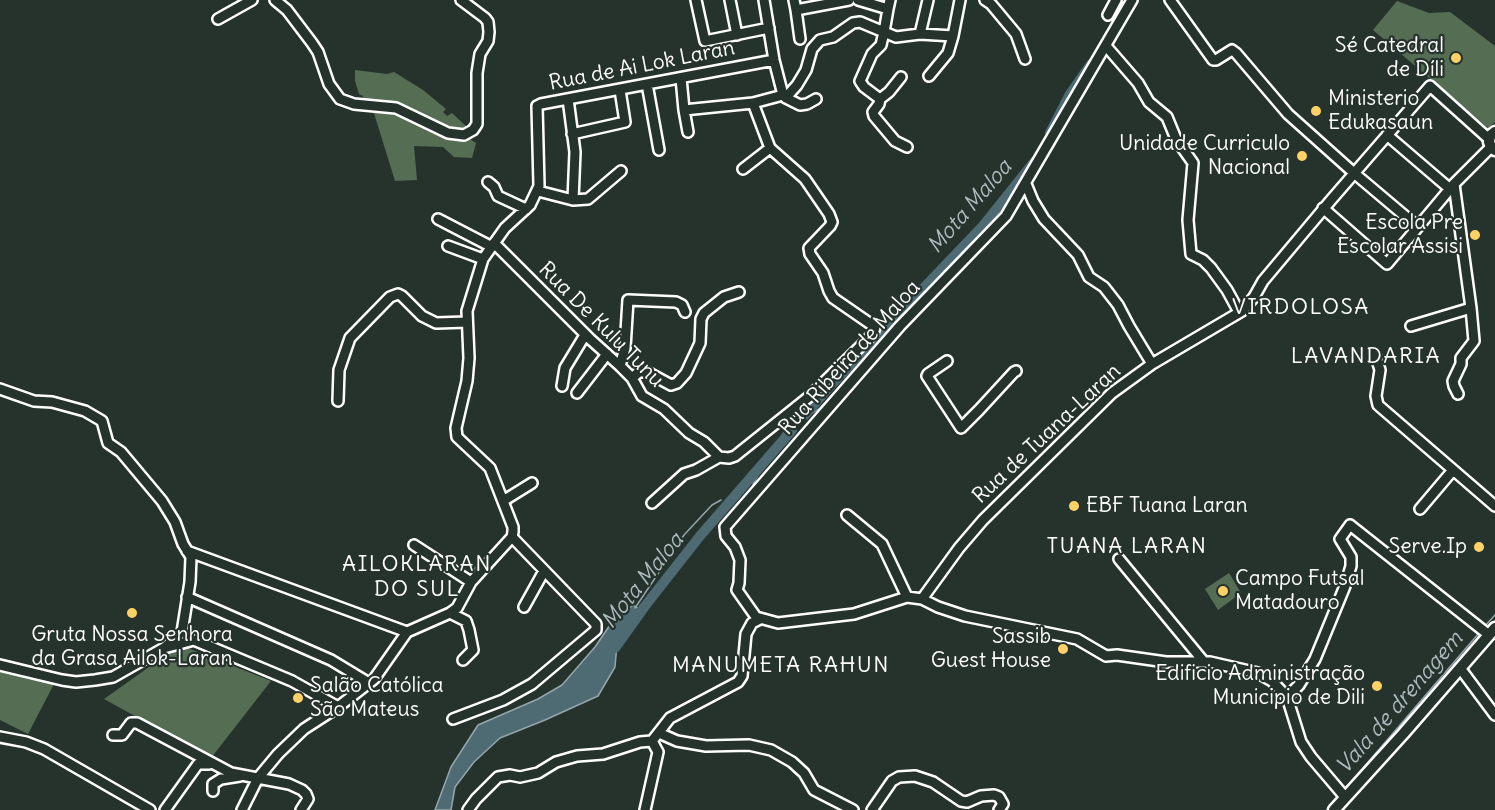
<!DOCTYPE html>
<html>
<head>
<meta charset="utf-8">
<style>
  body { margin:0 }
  canvas { display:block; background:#26332d }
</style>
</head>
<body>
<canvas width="1495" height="810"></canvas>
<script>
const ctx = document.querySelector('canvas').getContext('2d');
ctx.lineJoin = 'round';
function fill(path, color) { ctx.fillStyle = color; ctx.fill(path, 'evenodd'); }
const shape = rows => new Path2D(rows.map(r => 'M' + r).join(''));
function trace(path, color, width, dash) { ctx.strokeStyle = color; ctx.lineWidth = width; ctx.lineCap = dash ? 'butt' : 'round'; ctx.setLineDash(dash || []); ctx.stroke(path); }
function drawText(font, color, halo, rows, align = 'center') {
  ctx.font = font + ' Delius,sans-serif'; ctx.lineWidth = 4.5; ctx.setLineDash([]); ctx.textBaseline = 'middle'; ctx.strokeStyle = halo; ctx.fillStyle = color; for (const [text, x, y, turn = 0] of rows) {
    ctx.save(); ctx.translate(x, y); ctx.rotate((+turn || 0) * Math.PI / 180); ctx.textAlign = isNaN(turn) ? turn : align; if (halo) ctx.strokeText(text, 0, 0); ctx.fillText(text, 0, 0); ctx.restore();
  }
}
fill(shape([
  [1397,1,1429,13,1450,12,1495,46,1495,122,1488,128,1373,30],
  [355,70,387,74,394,72,423,90,446,109,443,112,447,116,452,113,466,126,470,139,476,143,472,158,454,157,443,147,414,146,417,180,395,181,373,110,364,102,363,96,359,94,355,81],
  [1229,573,1241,593,1218,610,1205,589],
  [180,645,271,681,211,758,104,699],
  [0,669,54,684,28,734,0,720]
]), '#546d53');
const water = shape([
  [633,605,639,609,617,644,615,667,598,696,545,720,500,738,474,762,455,787,451,810,435,810,451,767,478,725,538,699,562,685,595,647,610,625,633,605]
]);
fill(water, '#4e6b74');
trace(water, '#95a6ac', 1.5);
trace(shape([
  [913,306,1011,198],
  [780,439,784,432,820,408,878,345],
  [753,484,757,477],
  [635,608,684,535,712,505,721,500],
  [1484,627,1495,615],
  [1345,789,1479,633],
  [1327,810,1338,797]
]), '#95a6ac', 1.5);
trace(shape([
  [1050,133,1070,94,1091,64],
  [805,415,830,386,982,227,1034,162],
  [615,648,645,606,700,536,792,430]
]), '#4e6b74', 10);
const minor = shape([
  [275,0,287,10,312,43,318,52,329,84,340,99,354,104,396,108,448,133,464,135,473,130,477,124,477,73,480,54,488,41,489,32,488,22,485,18,461,0],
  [696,0,705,41,769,28],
  [730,0,737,35],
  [794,0,796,10,849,0],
  [858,0,888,9,890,0],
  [985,0,991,4,1016,34,1025,59],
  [1132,0,1006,216,900,326,725,527,726,536,735,547,740,560,739,583,737,590,756,617,778,623,854,614,907,597,922,599,938,607,965,616,1077,639,1106,656,1117,655,1166,662,1210,662,1258,673,1272,681,1287,697,1301,742,1311,757,1345,797],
  [1170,0,1213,60,1216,60,1232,50,1236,53,1288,114,1354,173,1418,227],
  [888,9,884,32,896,37,920,34,953,36,960,0],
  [796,10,800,39],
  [1108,15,1116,0],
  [218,19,252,0],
  [920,34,928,0],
  [1106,46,1138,83,1149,102,1167,117,1176,139,1193,163,1188,220,1191,254,1203,260,1211,268,1227,290,1239,312],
  [929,76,948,53,953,36],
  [681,78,684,110,753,103,783,95,774,60,764,0],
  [647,84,659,150],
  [816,99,807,104,800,105,786,98,783,95,789,94,797,85,806,70,812,49,820,40,833,37,853,23,860,22,884,32,881,45,872,54,860,81,864,87,880,99,889,92,901,77],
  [880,99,879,104,873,112,874,116,895,141,907,147],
  [684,110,688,132],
  [572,134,625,122,620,90],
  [1387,135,1450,189],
  [743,169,770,148],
  [488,182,494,187,498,196,526,209],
  [1026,184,1033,201,1044,219,1078,255,1089,277,1104,287,1118,305,1129,326,1152,364],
  [1454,184,1471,308],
  [538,191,573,200,575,152,568,99],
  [573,200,588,199,621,171],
  [1323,208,1387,264,1454,184,1491,147],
  [438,219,492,247],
  [494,243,590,339,620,366,632,378,642,396,664,409,689,433,704,442,719,457,729,458,735,456,810,396,873,334,875,327,833,298,829,291,823,273,810,254,809,248,830,226,832,222,829,214,805,179,770,148,753,103],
  [448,246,483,259],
  [1411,326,1471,308,1474,341,1461,358,1461,364,1453,381,1454,386,1458,394],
  [1375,354,1380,370,1376,396,1378,405,1495,506],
  [947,361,928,374,927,376,961,428,979,410,1014,372,1016,371],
  [620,366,625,348,628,300,676,302,682,305,685,312],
  [632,378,639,372,647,372,671,385,677,383,686,373,700,343,701,319,704,313,724,297,739,292],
  [562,386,565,368,585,335],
  [0,389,34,401,52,402,85,411,102,421,108,443,121,452,162,501,175,522,183,544,191,557,190,582,182,632,164,648],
  [577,393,607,354],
  [338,401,339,370,350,338,390,297,398,294,402,296,422,316,436,323,467,322],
  [503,501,532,483],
  [652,503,684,474,696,470,719,457],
  [1420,509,1453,470],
  [847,515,882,544,907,597],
  [414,545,471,582],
  [187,551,407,632],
  [1119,559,1204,662],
  [187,597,331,660,369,683],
  [922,599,959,548,983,520,1112,393,1152,364,1242,311,1254,297,1263,281,1331,200,1430,86,1489,139],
  [524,607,544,571],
  [450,613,466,621,469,630,473,650,463,660],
  [407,632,450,613,457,608,471,582,512,537,513,532,513,527,490,468,457,437,456,428,467,381,469,358,467,311,483,259,505,228,530,205,539,186,537,106,541,104,774,60],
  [0,665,62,680,76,682,95,680,113,677,164,648,194,640,292,681,338,707],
  [1460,668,1495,715],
  [1287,697,1299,685,1315,659,1345,586,1351,566,1351,557,1340,539,1350,525,1489,635],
  [453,719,503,700,532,684,596,630,596,624,512,537],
  [659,733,677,741,706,746,749,745,771,750,792,762,804,773,814,790,853,810],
  [113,735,122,735,131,723,137,723,231,773,289,784,302,790,306,794,308,799,301,810],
  [0,737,26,742,44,749,150,810],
  [213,791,213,784,221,779,240,776],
  [165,810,198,764,209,764],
  [242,810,258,778,278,754,304,729,338,707,374,679,407,632],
  [468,810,476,799,498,777,510,775,520,777,538,773,556,762,577,756,603,754,640,742,652,741,670,718,738,682,742,676,746,634,752,623,760,619],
  [645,810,658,752,652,741],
  [872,810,892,781,899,777,915,776,933,782,961,801,967,802,981,796,994,795,999,797,1003,804,999,810]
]);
const major = shape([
  [1495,132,1490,136,1489,142,1491,147,1495,150],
  [1334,810,1403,734,1495,628]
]);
trace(minor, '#fff', 14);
trace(major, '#fff', 15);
trace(minor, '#26332d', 9);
trace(major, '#26332d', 10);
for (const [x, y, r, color] of [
  [1456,58,6,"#ffd166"],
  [1316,111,6,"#ffd166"],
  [1302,156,6,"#ffd166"],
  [1475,235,6,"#ffd166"],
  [1074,506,6,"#ffd166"],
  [1479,547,6,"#ffd166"],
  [1223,591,6,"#ffd166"],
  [132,613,6,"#ffd166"],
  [1063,649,6,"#ffd166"],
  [1377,686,6,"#ffd166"],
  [298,698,6,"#ffd166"]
]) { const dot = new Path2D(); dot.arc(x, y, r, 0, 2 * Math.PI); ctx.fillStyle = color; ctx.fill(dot); trace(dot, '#26332d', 2); }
drawText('21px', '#fff', '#26332d', [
  ["Sé Catedral",1444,46],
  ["de Díli",1444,70],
  ["Ministerio",1328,99,"left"],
  ["Edukasaun",1328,123,"left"],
  ["Unidade Curriculo",1290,144],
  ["Nacional",1290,168],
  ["Escola Pre",1463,223],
  ["Escolar Assisi",1463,247],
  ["EBF Tuana Laran",1086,506,"left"],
  ["Serve.Ip",1467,547],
  ["Campo Futsal",1235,579,"left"],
  ["Matadouro",1235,603,"left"],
  ["Gruta Nossa Senhora",132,635,"center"],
  ["da Grasa Ailok-Laran",132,659,"center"],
  ["Sassib",1051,637],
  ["Guest House",1051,661],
  ["Edificio Administração",1365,674],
  ["Municipio de Dili",1365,698],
  ["Salão Católica",310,686,"left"],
  ["São Mateus",310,710,"left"]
], 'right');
drawText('21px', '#fff', '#26332d', [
  ["Rua de Ai Lok Laran",642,66,-11],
  ["Rua De Kulu Tunu",601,325,45],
  ["Rua Ribeira de Maloa",850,358,-48],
  ["Rua de Tuana-Laran",1047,434,-43]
]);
drawText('italic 22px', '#afbcc0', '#26332d', [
  ["Mota Maloa",970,207,-49],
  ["Mota Maloa",643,581,-51],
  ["Vala de drenagem",1400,703,-49]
]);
ctx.letterSpacing = '1.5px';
drawText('22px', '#fff', '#26332d', [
  ["VIRDOLOSA",1301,308],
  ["LAVANDARIA",1366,357],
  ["TUANA LARAN",1127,547],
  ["AILOKLARAN",417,565],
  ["DO SUL",417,590],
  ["MANUMETA RAHUN",781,666]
]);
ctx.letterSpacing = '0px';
</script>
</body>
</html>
